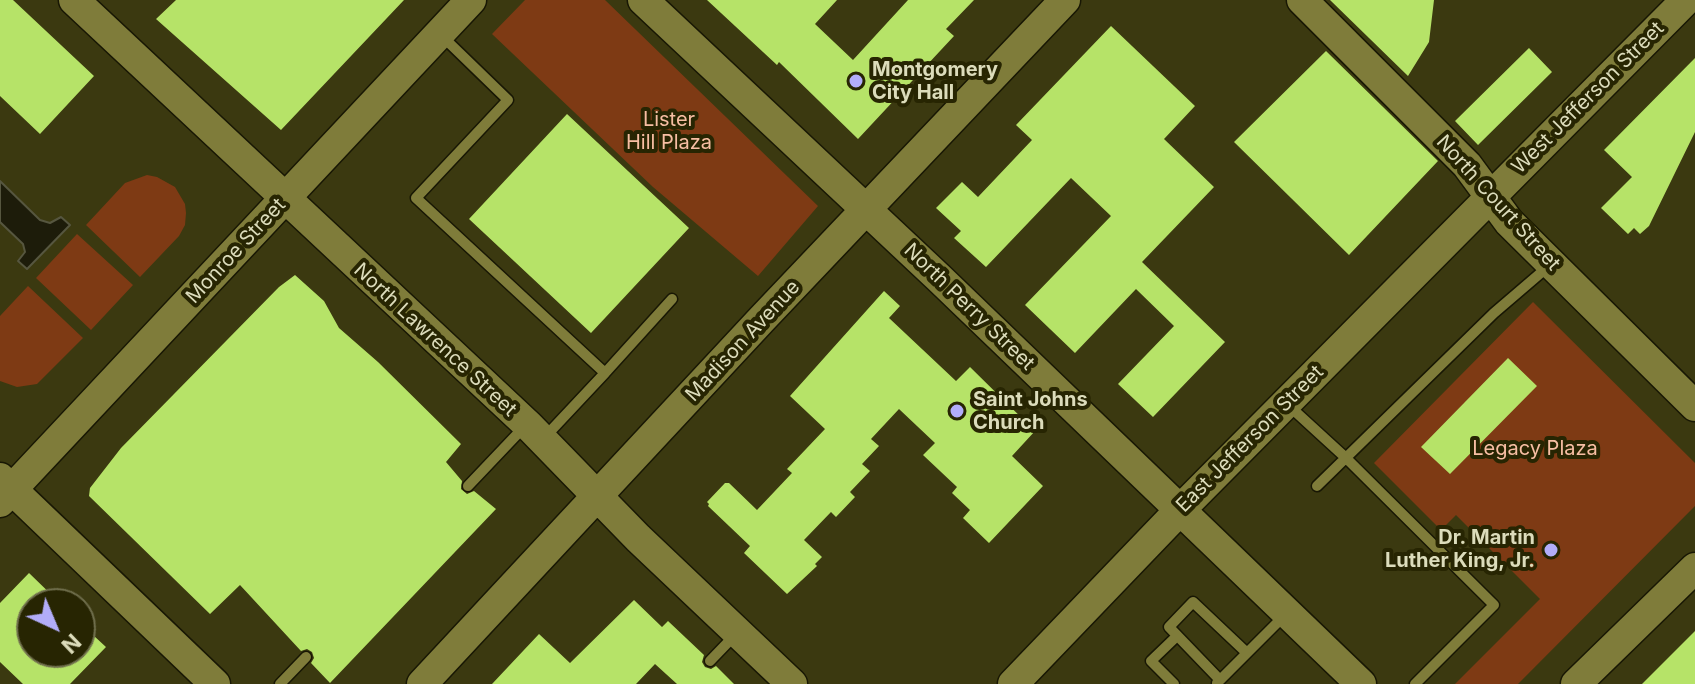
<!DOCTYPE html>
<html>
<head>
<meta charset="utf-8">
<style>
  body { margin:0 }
  #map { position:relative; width:1695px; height:684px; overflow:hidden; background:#312f0c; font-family:Inter,sans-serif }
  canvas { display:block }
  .north { position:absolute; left:16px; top:588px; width:80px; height:80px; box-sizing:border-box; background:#272502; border:2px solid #6f6e4c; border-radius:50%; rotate:136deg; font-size:22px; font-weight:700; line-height:32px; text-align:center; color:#dcdcbb }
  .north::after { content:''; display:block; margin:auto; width:28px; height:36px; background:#b2adf9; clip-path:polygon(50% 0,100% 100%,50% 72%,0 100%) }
</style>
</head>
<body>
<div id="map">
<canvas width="1695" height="684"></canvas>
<div class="north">N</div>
</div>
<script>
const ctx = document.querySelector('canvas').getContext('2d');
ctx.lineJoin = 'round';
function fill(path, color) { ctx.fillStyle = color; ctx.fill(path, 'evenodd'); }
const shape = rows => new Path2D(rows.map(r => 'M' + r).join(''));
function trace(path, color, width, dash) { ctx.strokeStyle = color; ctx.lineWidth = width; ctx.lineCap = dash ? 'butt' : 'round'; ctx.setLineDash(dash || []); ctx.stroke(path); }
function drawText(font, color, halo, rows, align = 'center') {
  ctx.font = font + ' Inter,sans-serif'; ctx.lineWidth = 8; ctx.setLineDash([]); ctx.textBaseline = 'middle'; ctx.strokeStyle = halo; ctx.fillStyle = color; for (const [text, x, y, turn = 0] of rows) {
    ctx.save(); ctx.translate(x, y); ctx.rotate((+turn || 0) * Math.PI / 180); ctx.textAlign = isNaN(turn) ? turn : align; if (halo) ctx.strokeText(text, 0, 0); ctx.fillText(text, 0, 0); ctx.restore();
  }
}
fill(shape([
  [0,0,1695,0,1695,684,0,684],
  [32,604,80,604,80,652,32,652]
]), '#3b3910');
fill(shape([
  [525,0,605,0,818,206,758,276,653,187,492,34],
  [147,175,157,177,175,187,185,204,186,213,185,225,179,236,140,277,86,225,125,183],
  [77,234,133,285,91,330,36,278],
  [28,286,83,338,37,384,17,387,0,381,0,316],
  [1533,302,1695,463,1695,506,1518,684,1455,684,1540,599,1456,515,1441,530,1374,463]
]), '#7e3a14');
const water = shape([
  [0,181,40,220,50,223,61,217,70,225,27,269,18,261,25,252,23,244,0,222,0,181]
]);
fill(water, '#1d1c0a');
trace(water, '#56563f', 2);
fill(shape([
  [0,0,13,0,94,76,40,134,0,96],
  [176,0,404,0,281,130,156,19],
  [707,0,837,0,815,24,853,60,908,0,974,0,946,29,954,36,858,139,779,62,777,65],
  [1330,0,1434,0,1429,42,1408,76],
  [1111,26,1195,106,1164,139,1214,187,1142,262,1225,342,1153,417,1118,384,1174,326,1136,289,1075,353,1025,305,1111,216,1071,178,986,267,954,238,961,231,936,208,962,182,978,197,1032,140,1016,125],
  [1529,48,1552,72,1478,145,1455,121],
  [1326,51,1438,161,1349,255,1234,142],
  [1695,58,1695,132,1649,226,1640,234,1634,228,1628,234,1601,208,1632,177,1604,150],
  [567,114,689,228,591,333,469,219],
  [295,275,324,301,339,328,378,362,461,444,446,462,462,481,461,489,467,494,474,491,496,509,330,683,311,663,314,658,312,652,307,649,301,651,240,585,210,614,89,496,90,488,121,448,279,287],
  [884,291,900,306,889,318,956,381,970,367,1035,431,1012,456,1043,486,989,543,963,518,970,510,952,493,957,487,923,455,935,443,899,409,871,439,879,446,862,464,870,471,850,492,855,497,836,517,831,512,804,540,822,557,815,564,817,566,787,594,744,553,750,546,708,506,709,504,707,502,725,483,729,483,757,510,792,473,787,469,825,429,790,396],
  [1508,358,1537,386,1450,474,1421,447],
  [29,573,61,604,32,604,32,652,80,652,80,623,106,647,70,684,23,684,0,662,0,603],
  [634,600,662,627,668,621,704,655,702,662,705,667,711,669,716,666,734,684,677,684,655,664,636,684,492,684,539,634,570,663],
  [1695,631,1695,684,1642,684]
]), '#b6e368');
const lane = shape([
  [443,37,508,100,416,198,605,373,544,438],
  [605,373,672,299],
  [1287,404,1346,458,1494,605,1415,684],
  [468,486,525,426],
  [1317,486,1494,313,1550,265],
  [710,661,736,634],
  [1220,680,1169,627,1193,602,1247,653],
  [1217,683,1285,615],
  [280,684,306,657],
  [1174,684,1151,661,1177,636]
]);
const secondary = shape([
  [74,0,529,426,638,538,792,684],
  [643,0,939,278,1361,684],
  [1302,0,1467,165,1509,222,1695,406],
  [0,478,215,684],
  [0,502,471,0],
  [422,684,761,320,1065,0],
  [1013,684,1180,510,1686,0],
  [1576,684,1695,568]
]);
trace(lane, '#181704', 13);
trace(secondary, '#181704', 33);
trace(lane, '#7f7c3a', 10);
trace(secondary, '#7f7c3a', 30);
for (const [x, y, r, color] of [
  [856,81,8,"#b2adf9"],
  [957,411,8,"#b2adf9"],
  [1551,550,8,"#b2adf9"]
]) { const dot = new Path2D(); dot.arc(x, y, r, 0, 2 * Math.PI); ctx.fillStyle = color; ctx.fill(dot); trace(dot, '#272502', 3); }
drawText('bold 20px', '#dcdcbb', '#272502', [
  ["Montgomery",872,70],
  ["City Hall",872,93],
  ["Saint Johns",973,400],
  ["Church",973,423],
  ["Dr. Martin",1535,538,"right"],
  ["Luther King, Jr.",1535,561,"right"]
], 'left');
drawText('20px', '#dcdcbb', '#272502', [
  ["West Jefferson Street",1588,98,-45],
  ["North Court Street",1498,203,48],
  ["Monroe Street",236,251,-47],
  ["North Perry Street",969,307,44],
  ["North Lawrence Street",435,340,43],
  ["Madison Avenue",743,341,-47],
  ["East Jefferson Street",1250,439,-45]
]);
drawText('20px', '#f7bea3', '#272502', [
  ["Lister",669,120],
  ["Hill Plaza",669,143],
  ["Legacy Plaza",1535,449]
]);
</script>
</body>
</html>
